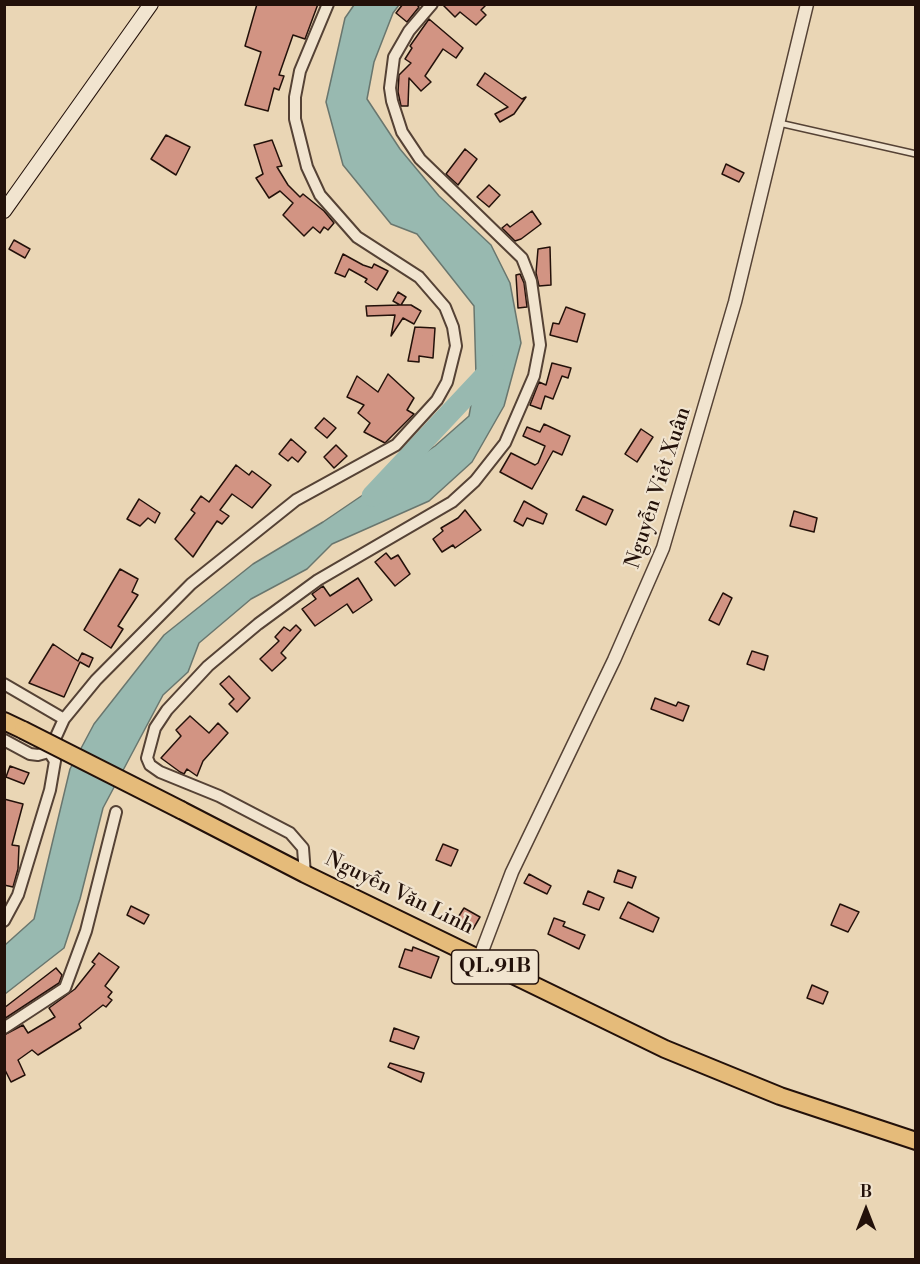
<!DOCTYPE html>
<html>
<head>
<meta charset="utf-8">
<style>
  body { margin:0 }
  #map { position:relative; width:920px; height:1264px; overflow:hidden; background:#ead6b5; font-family:"Libre Bodoni",serif }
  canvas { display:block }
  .frame { position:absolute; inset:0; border:6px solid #23110a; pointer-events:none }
  .north { position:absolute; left:836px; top:1180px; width:60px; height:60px; -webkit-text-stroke:4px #f1e4cf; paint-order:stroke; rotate:0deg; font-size:16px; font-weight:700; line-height:24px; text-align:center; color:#23110a }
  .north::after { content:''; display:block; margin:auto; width:21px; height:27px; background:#23110a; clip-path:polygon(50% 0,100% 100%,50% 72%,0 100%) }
</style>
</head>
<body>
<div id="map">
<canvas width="920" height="1264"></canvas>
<div class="frame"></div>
<div class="north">B</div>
</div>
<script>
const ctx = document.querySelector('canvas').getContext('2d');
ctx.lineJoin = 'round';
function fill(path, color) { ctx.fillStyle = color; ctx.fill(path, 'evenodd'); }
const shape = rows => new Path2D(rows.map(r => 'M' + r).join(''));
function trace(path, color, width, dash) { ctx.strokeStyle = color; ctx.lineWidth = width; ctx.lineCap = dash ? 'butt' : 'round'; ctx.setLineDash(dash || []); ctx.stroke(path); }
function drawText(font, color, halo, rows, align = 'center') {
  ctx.font = font + ' "Libre Bodoni",serif'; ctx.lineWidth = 4.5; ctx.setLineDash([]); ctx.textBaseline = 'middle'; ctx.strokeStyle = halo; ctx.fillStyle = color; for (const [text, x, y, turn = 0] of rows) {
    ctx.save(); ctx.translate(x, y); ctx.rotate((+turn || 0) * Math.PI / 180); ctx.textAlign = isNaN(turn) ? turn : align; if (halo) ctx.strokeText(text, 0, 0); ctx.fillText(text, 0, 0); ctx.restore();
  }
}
const water = shape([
  [354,5,399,5,393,13,374,62,367,99,400,149,439,196,491,245,510,283,521,343,504,406,472,462,429,501,332,544,307,569,251,599,199,643,188,672,163,695,103,808,80,899,64,948,5,994,5,945,34,919,70,769,94,724,164,635,253,564,323,522,435,446,469,416,476,376,474,306,417,234,391,224,343,165,326,102,345,18,354,5]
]);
fill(water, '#98b9b0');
trace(water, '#69766e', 1.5);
trace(shape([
  [372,496,494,366]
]), '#98b9b0', 21);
const building = shape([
  [257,4,318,4,305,39,293,35,279,75,284,76,279,90,274,88,268,111,245,105,261,52,245,46,257,4],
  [403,4,416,4,419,7,407,22,396,13,403,4],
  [442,4,487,4,481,10,486,15,476,25,460,12,455,17,442,4],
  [429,19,463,48,456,58,443,49,425,76,431,82,421,91,409,78,408,106,401,106,398,92,399,75,411,63,405,59,412,48,410,46,429,19],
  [485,73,522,99,526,97,514,114,500,122,495,114,508,107,477,85,485,73],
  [166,135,190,147,176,175,151,159,166,135],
  [272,140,282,166,277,167,288,185,300,197,303,194,324,211,334,223,328,230,324,227,320,233,313,227,304,236,283,215,293,203,280,191,269,198,256,178,263,174,254,145,272,140],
  [465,149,477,159,458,185,446,174,465,149],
  [726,164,744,173,739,182,722,174,726,164],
  [489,185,500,195,489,207,477,197,489,185],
  [532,211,541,224,521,239,515,241,502,228,507,224,510,227,532,211],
  [14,240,30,249,25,258,9,249,14,240],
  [550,247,551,285,539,286,536,273,538,249,550,247],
  [343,254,363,265,372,268,374,264,388,271,377,290,365,282,367,279,349,269,345,277,335,273,343,254],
  [520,274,524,283,527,307,518,308,516,275,520,274],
  [398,292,406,297,401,305,411,305,421,311,414,324,403,318,391,336,395,315,367,316,366,306,400,305,393,301,398,292],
  [566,307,585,314,577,342,550,335,553,323,559,324,566,307],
  [415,327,435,328,433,358,419,356,419,362,408,361,415,327],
  [552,363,571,368,568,378,562,376,553,399,545,396,541,409,530,405,539,382,546,385,552,363],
  [388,374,414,398,407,410,414,414,385,443,364,432,370,423,358,413,364,405,347,397,357,376,378,392,388,374],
  [324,418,336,428,327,438,315,428,324,418],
  [544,424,570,436,562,455,553,451,532,489,500,472,511,453,535,465,538,463,545,446,523,436,527,427,540,432,544,424],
  [641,429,653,437,637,462,625,454,641,429],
  [291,439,306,452,298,462,292,457,288,461,279,454,291,439],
  [336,445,347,456,334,468,324,457,336,445],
  [236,465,249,475,252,471,271,485,252,508,232,494,220,510,229,516,222,524,217,521,193,557,175,539,195,513,191,510,201,496,209,502,236,465],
  [583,496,613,510,606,525,576,510,583,496],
  [139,499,160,513,155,523,148,518,140,526,127,519,139,499],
  [524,501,547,514,543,524,527,518,523,526,514,521,524,501],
  [465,510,481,530,455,548,453,545,442,552,433,539,443,531,441,528,458,518,465,510],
  [794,511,817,518,814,532,790,526,794,511],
  [386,553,391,559,398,555,410,574,395,586,375,562,386,553],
  [120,569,138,579,132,592,138,595,118,626,123,629,111,648,84,630,120,569],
  [358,578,372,600,353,613,347,604,315,626,302,609,316,599,312,594,323,586,330,596,358,578],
  [723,593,732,598,719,625,709,620,723,593],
  [296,625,301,630,281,653,286,658,272,671,260,659,279,641,275,637,284,627,290,631,296,625],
  [53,644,78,661,82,653,93,658,89,667,80,662,64,697,29,683,53,644],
  [752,651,768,656,764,670,747,664,752,651],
  [229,676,250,698,237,712,229,704,234,699,220,684,229,676],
  [655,698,676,706,678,702,689,706,683,721,651,709,655,698],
  [190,716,209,733,218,723,228,733,203,761,197,776,187,769,184,774,180,772,161,758,181,736,176,730,190,716],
  [10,766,29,773,24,784,6,777,10,766],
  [4,799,23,804,12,845,19,846,18,869,13,887,4,885,4,799],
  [443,844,458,850,451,866,436,860,443,844],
  [618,870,636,877,632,888,614,882,618,870],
  [529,874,551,886,547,894,524,883,529,874],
  [588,891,604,898,599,910,583,904,588,891],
  [628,902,659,918,653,932,620,918,628,902],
  [840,904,859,912,848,932,831,925,840,904],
  [131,906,149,915,144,924,127,915,131,906],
  [464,908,480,917,473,929,457,919,464,908],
  [554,918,565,922,563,926,585,935,579,949,548,934,554,918],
  [413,947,439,957,431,978,399,967,405,949,412,951,413,947],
  [99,953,119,967,105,986,112,992,108,997,112,1000,106,1007,103,1005,79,1024,81,1028,38,1055,32,1050,18,1060,25,1075,11,1082,4,1068,4,1035,23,1025,28,1033,55,1017,49,1008,75,989,95,964,92,962,99,953],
  [56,968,62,975,59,983,4,1019,4,1008,56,968],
  [812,985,828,992,823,1004,807,998,812,985],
  [394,1028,419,1037,414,1049,390,1041,394,1028],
  [390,1063,424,1073,421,1082,388,1067,390,1063]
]);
fill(building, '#d29483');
trace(building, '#23110a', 1.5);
const service = shape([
  [779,123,916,154]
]);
const minor = shape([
  [4,684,64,719],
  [4,740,30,754,38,755,49,752,64,719,96,680,191,584,296,500,396,445,437,400,447,382,456,346,453,327,445,307,419,277,357,237,320,195,307,167,295,119,295,97,300,71,328,4],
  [305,874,303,848,290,833,219,796,160,772,150,765,147,758,155,728,167,710,208,666,258,624,318,580,452,502,475,481,505,443,534,376,540,345,531,281,522,258,420,159,402,132,392,101,390,88,394,57,409,31,432,4],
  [4,921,18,895,50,790,55,761,49,752],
  [4,1028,65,988,86,931,116,812]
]);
const tertiary = shape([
  [479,959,512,872,614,660,663,548,735,302,807,4]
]);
const secondary = shape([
  [4,211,151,4]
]);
const trunk = shape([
  [4,721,23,730],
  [181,810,305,874,665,1049,780,1096,916,1141]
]);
trace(service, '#554235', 8);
trace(minor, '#554235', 14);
trace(tertiary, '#554235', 15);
trace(secondary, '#23110a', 16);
trace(trunk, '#23110a', 20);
trace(service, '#f1e4cf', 5);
trace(minor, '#f1e4cf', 10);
trace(tertiary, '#f1e4cf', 12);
trace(secondary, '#f1e4cf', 14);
trace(trunk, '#e5bb7a', 16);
const trunkBridge = shape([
  [23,730,181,810]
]);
trace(trunkBridge, '#23110a', 20, []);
trace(trunkBridge, '#e5bb7a', 16);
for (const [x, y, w] of [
  [495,967,87]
]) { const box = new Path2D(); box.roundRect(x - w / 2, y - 17, w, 34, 4.5); ctx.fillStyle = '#f1e4cf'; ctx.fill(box); trace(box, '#23110a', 1.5); }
drawText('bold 20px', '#23110a', null, [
  ["QL.91B",495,967]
]);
drawText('21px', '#23110a', '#f1e4cf', [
  ["Nguyễn Viết Xuân",659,488,-72],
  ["Nguyễn Văn Linh",399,894,26]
]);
</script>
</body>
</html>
